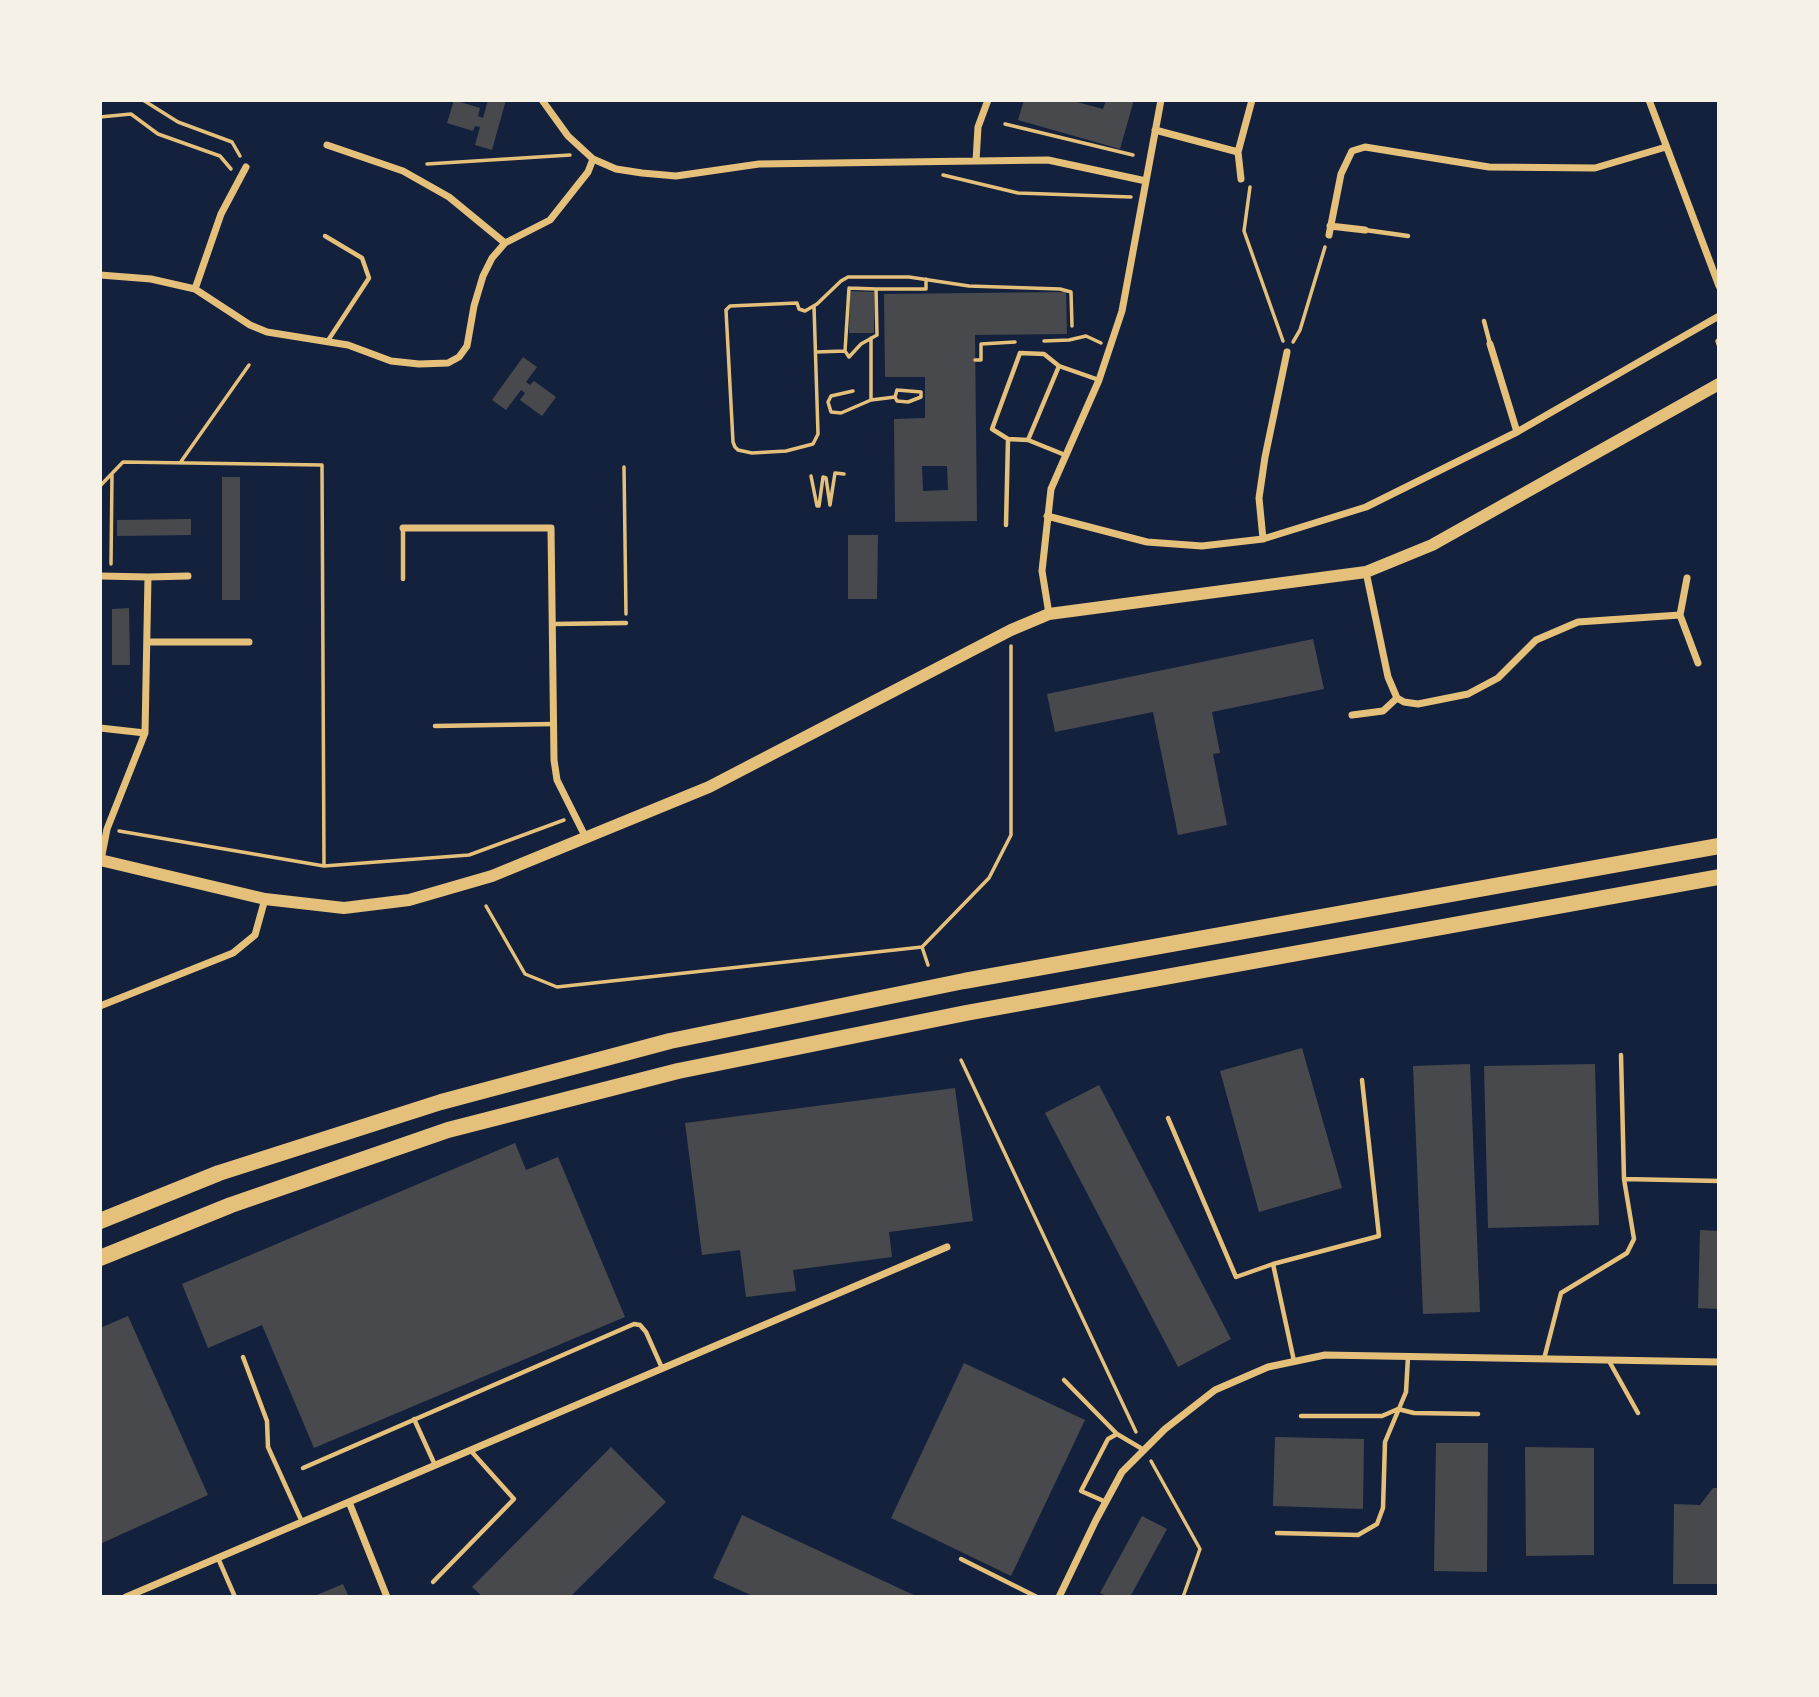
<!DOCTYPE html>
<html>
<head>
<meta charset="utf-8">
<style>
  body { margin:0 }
  #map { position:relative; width:1819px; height:1697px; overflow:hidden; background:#14213d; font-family:"Fira Sans Condensed",sans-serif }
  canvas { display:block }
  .frame { position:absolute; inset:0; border:102px solid #f6f1e7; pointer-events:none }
</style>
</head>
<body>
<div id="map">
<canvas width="1819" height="1697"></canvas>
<div class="frame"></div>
</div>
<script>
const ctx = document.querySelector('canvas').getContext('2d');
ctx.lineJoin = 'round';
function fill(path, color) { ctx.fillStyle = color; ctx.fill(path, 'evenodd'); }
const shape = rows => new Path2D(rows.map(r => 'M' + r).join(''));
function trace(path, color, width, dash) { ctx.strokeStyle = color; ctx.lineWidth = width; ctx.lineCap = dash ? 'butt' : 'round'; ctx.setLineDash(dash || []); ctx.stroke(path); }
fill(shape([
  [454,100,480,108,478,116,483,118,488,100,506,100,492,150,475,145,480,127,475,126,473,131,447,123],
  [1024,100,1069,100,1103,109,1106,100,1134,100,1120,149,1018,120],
  [850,291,874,292,874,333,849,333],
  [1066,292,1067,334,975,335,977,521,895,522,894,419,925,418,925,377,885,377,884,294],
  [922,466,947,466,948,490,923,491],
  [523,357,537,367,526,382,530,385,534,381,556,397,542,416,520,400,525,393,521,390,506,410,492,400],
  [222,477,240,477,240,600,222,600],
  [191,519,191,535,117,536,117,520],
  [848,535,878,535,877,599,848,599],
  [129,608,130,665,112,665,112,609],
  [1313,639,1324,689,1212,712,1220,753,1213,754,1227,825,1178,835,1153,712,1055,732,1047,694],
  [1302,1048,1342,1188,1259,1212,1220,1071],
  [1470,1064,1480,1312,1423,1314,1413,1066],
  [1595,1064,1599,1225,1488,1228,1484,1066],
  [1099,1085,1231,1339,1178,1367,1045,1113],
  [955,1088,973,1221,889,1232,892,1257,793,1270,796,1291,746,1297,740,1250,702,1255,685,1123],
  [515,1143,526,1170,558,1157,625,1317,314,1448,262,1325,208,1348,182,1284],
  [1700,1230,1719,1231,1719,1309,1698,1308],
  [128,1316,208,1495,100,1544,100,1328],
  [964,1363,1085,1420,1011,1576,891,1518],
  [1275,1437,1364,1439,1363,1509,1273,1506],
  [1436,1443,1488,1443,1487,1572,1434,1571],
  [611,1447,666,1502,570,1597,483,1597,472,1587],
  [1525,1447,1594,1448,1594,1555,1526,1556],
  [1713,1488,1719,1488,1719,1584,1673,1584,1674,1504,1700,1505],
  [742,1515,918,1597,755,1597,713,1578],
  [1142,1516,1167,1529,1130,1597,1109,1597,1100,1593],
  [343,1584,349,1597,312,1597]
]), '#48494c');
trace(shape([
  [143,100,178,122,232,142,240,156],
  [100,117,131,114,158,134,220,156,231,169],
  [1005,124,1133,155],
  [427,164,570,155],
  [943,175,1018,193,1131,197],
  [1250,187,1244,231,1283,341],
  [849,288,876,289,877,335,861,344,849,357,845,351,849,288],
  [876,289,926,289,926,279],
  [814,306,818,434,813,444,786,451,752,453,738,450,735,447,733,442,726,310,730,306,797,303,799,309,805,311,817,304,841,281,848,277,909,277,969,286,1060,289,1071,292,1072,326],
  [871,338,871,400,895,397],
  [1719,339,1717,341,1719,347],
  [1044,341,1069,340,1086,336,1101,343],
  [1293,342,1300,330,1325,247],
  [816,352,845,351],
  [975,360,981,360,981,344,1015,342],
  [897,390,921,392,921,397,908,402,897,401,895,397,897,390],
  [853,391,831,396,828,402,831,412,841,413,871,400],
  [180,463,249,365],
  [624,467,626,614],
  [811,476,817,506,819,506,823,477,826,478,830,505,835,473,844,474],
  [100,486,123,462,322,465,324,866],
  [111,564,112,474],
  [119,831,324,866,469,855,564,820],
  [486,906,525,974,557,987,922,947,989,878,1011,835,1011,646],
  [922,947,928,965],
  [961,1060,1136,1432],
  [1151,1461,1200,1549,1183,1597]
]), '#e5c07b', 3.5);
trace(shape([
  [1365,230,1408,236],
  [325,236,362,258,369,278,327,342],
  [1484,321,1490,344],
  [1059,366,1099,380],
  [1028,440,1059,366,1044,354,1020,353,992,429,1008,439,1028,440,1065,455],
  [1006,525,1008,439],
  [403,528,403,579],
  [553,624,626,623],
  [435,726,553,724],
  [1168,1118,1236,1277,1273,1264],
  [1624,1179,1719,1181],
  [243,1357,267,1421,268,1447,302,1522],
  [1544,1359,1561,1293,1627,1253,1634,1239,1624,1179,1621,1055],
  [1294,1361,1273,1264,1379,1236,1362,1080],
  [1609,1361,1638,1413],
  [1064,1380,1117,1434,1144,1450],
  [1301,1416,1382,1416,1398,1409,1414,1413,1478,1414],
  [414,1419,435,1465],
  [303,1468,634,1324,640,1325,646,1332,662,1368],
  [1106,1502,1081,1491,1108,1439,1117,1434],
  [1277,1533,1358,1535,1377,1524,1383,1508,1385,1442,1406,1392,1408,1357],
  [218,1558,235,1597],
  [961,1559,1037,1597],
  [433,1582,514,1499,471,1451]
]), '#e5c07b', 4.5);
trace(shape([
  [542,100,568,136,593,159,616,169,642,173,676,176,759,164,1048,160,1146,181],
  [1649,100,1719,286],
  [1155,130,1238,152],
  [327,145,403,171,449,197,505,243],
  [976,161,978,127,988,100],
  [1241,179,1238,152,1252,100],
  [1330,226,1365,230],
  [1329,235,1341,174,1352,151,1365,147,1489,167,1595,168,1666,147],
  [100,275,151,279,195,289,250,325,267,332,348,345,391,361,419,364,448,363,459,357,467,346,474,306,483,276,492,258,505,243,550,220,588,172,593,159],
  [195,289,221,214,246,167],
  [1490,344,1517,432],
  [1047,516,1147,542,1202,546,1263,539,1366,507,1517,432,1719,316],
  [403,528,551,528,554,760,557,780,586,838],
  [1263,539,1259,498,1265,457,1287,352],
  [1366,572,1388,677,1397,698],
  [100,576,148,577,145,733,107,829,101,860],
  [148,577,188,576],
  [1687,578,1680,615,1698,663],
  [1049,614,1042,571,1051,489,1099,380,1122,311,1161,100],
  [147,642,249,642],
  [1397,698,1404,702,1418,704,1468,694,1498,678,1536,640,1578,622,1680,615],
  [1352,715,1383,711,1397,698],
  [100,728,145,733],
  [100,1006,233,953,255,935,265,899],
  [349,1502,387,1597],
  [126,1597,947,1247],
  [1059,1597,1096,1520,1122,1472,1165,1429,1215,1390,1268,1367,1325,1355,1719,1362]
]), '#e5c07b', 7);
trace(shape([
  [100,860,265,899,344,908,409,900,492,876,709,787,1011,630,1049,614,1366,572,1432,545,1719,384]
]), '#e5c07b', 12);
trace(shape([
  [100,1221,219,1173,441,1102,670,1041,964,981,1719,846],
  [100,1258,231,1205,448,1130,678,1071,966,1013,1719,877]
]), '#e5c07b', 16);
</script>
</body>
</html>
